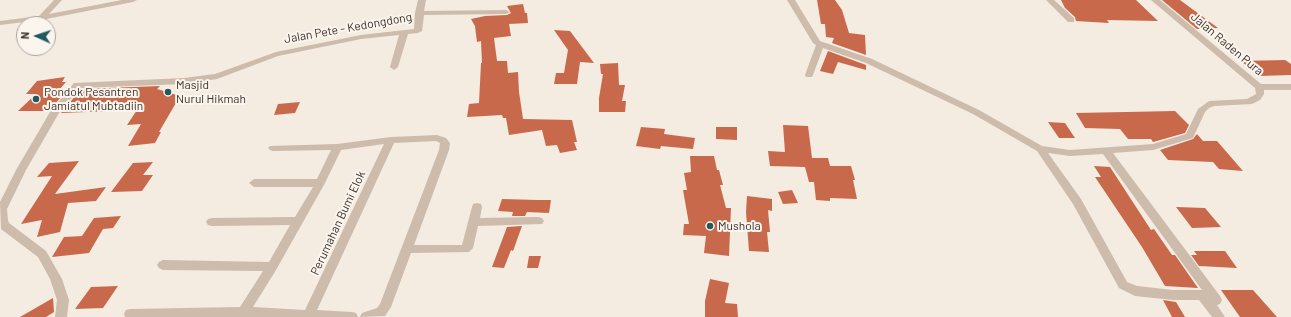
<!DOCTYPE html>
<html>
<head>
<meta charset="utf-8">
<style>
  body { margin:0 }
  #map { position:relative; width:1291px; height:317px; overflow:hidden; background:#f4ebe1; font-family:Barlow,sans-serif }
  canvas { display:block }
  .north { position:absolute; left:16px; top:16px; width:40px; height:40px; box-sizing:border-box; background:#fbf5ee; border:1px solid #aea6a0; border-radius:50%; rotate:273deg; font-size:11px; font-weight:700; line-height:16px; text-align:center; color:#3b302b }
  .north::after { content:''; display:block; margin:auto; width:14px; height:18px; background:#1f5a5e; clip-path:polygon(50% 0,100% 100%,50% 72%,0 100%) }
</style>
</head>
<body>
<div id="map">
<canvas width="1291" height="317"></canvas>
<div class="north">N</div>
</div>
<script>
const ctx = document.querySelector('canvas').getContext('2d');
ctx.lineJoin = 'round';
function fill(path, color) { ctx.fillStyle = color; ctx.fill(path, 'evenodd'); }
const shape = rows => new Path2D(rows.map(r => 'M' + r).join(''));
function trace(path, color, width, dash) { ctx.strokeStyle = color; ctx.lineWidth = width; ctx.lineCap = dash ? 'butt' : 'round'; ctx.setLineDash(dash || []); ctx.stroke(path); }
function drawText(font, color, halo, rows, align = 'center') {
  ctx.font = font + ' Barlow,sans-serif'; ctx.lineWidth = 4; ctx.setLineDash([]); ctx.textBaseline = 'middle'; ctx.strokeStyle = halo; ctx.fillStyle = color; for (const [text, x, y, turn = 0] of rows) {
    ctx.save(); ctx.translate(x, y); ctx.rotate((+turn || 0) * Math.PI / 180); ctx.textAlign = isNaN(turn) ? turn : align; if (halo) ctx.strokeText(text, 0, 0); ctx.fillText(text, 0, 0); ctx.restore();
  }
}
fill(shape([
  [817,0,835,0,842,10,849,33,865,35,866,55,832,43,834,38,826,37,825,24,821,24],
  [1061,0,1136,0,1158,21,1107,20,1109,23,1076,21,1075,17,1065,8],
  [1162,0,1180,0,1218,28,1197,29],
  [523,4,525,13,527,13,528,23,509,24,511,36,494,38,497,61,507,61,508,73,518,72,519,92,523,119,572,120,577,142,574,142,577,150,560,153,557,145,546,146,542,130,509,135,506,118,503,118,502,115,467,117,469,104,479,103,481,63,482,63,481,41,477,42,475,26,471,19,485,16,507,15,511,13,507,6],
  [554,30,570,31,594,63,580,62,577,84,554,84,556,73,564,73,568,50],
  [828,51,866,65,866,70,838,62,833,74,820,71],
  [1285,60,1291,64,1291,75,1259,76,1241,61],
  [618,63,619,85,625,85,622,101,626,101,625,112,599,112,599,98,603,74,601,74,600,64],
  [65,77,62,82,66,82,59,90,67,90,49,111,18,111,36,94,26,94,37,81],
  [160,86,157,89,180,96,159,132,161,132,155,143,128,146,141,124,127,125,137,110,61,113,81,89],
  [300,102,295,113,274,115,278,104],
  [1175,111,1189,125,1185,133,1153,142,1151,139,1128,139,1120,129,1085,128,1076,113],
  [1048,122,1065,123,1075,138,1059,138],
  [783,125,808,126,812,158,828,158,830,166,851,166,855,180,853,180,857,199,830,198,830,201,816,200,814,182,809,182,805,167,770,166,768,151,785,152],
  [641,127,665,129,664,134,695,138,693,149,661,146,660,149,636,146],
  [716,127,737,127,737,140,716,139],
  [1197,134,1203,141,1217,141,1243,171,1219,169,1213,162,1168,160,1160,150,1193,139],
  [690,156,714,156,717,170,719,170,723,185,720,185,726,208,731,208,729,256,704,253,706,236,683,235,684,224,689,224,683,190,687,190,684,173,691,172],
  [79,161,55,194,106,187,96,201,68,203,60,232,37,237,42,220,21,224,52,176,37,177,49,163],
  [153,162,143,175,153,175,142,191,111,192,133,163],
  [1094,166,1110,167,1151,230,1154,229,1172,255,1175,255,1198,288,1165,286,1142,247,1095,177,1101,177],
  [792,190,798,203,783,204,778,192],
  [747,196,772,199,772,211,768,210,770,232,767,232,769,252,749,251,746,212],
  [502,199,538,200,551,200,549,213,527,212,525,216,512,216,513,212,498,211],
  [1176,207,1205,208,1221,227,1192,228],
  [121,216,113,228,103,229,89,253,52,257,64,237,82,236,94,218],
  [522,226,513,251,511,250,504,268,492,267,507,227],
  [1194,251,1225,251,1237,268,1199,266,1191,255,1197,255],
  [529,256,541,256,538,268,527,268],
  [710,279,729,283,725,303,737,304,738,317,705,317,705,301],
  [118,286,103,308,75,309,91,287],
  [1221,290,1253,290,1277,317,1240,317],
  [53,298,54,312,46,317,20,317],
  [1163,300,1176,302,1185,317,1172,317]
]), '#c8694b');
fill(shape([
  [54,0,62,0,49,14,122,0,137,0,133,2,41,20,0,25,0,21,39,16,54,0],
  [418,0,426,0,424,11,506,10,510,12,506,14,424,15,422,31,418,33,408,34,398,67,394,70,390,67,399,35,361,39,278,56,217,79,184,84,80,88,59,113,26,170,7,209,8,220,9,223,46,251,62,279,69,300,67,317,55,317,57,300,50,279,38,257,1,229,0,202,16,170,50,112,74,83,184,78,215,74,276,52,361,35,414,29,415,13,418,0],
  [787,0,795,0,820,41,872,59,979,110,1042,146,1070,150,1153,144,1186,134,1198,109,1209,101,1247,99,1256,94,1255,88,1151,0,1160,0,1261,84,1291,84,1291,90,1264,90,1264,94,1260,100,1252,104,1214,106,1209,108,1205,112,1193,138,1153,150,1113,153,1220,296,1222,300,1220,304,1217,305,1225,317,1212,317,1199,300,1173,300,1135,296,1119,288,1073,204,1037,151,973,114,866,63,823,48,813,75,812,77,806,77,805,75,816,45,813,43,787,0],
  [1048,153,1070,156,1103,154,1202,290,1173,290,1137,286,1127,282,1081,199,1048,153],
  [1046,0,1054,0,1074,18,1074,22,1068,22,1046,0],
  [437,135,446,138,450,143,449,150,414,245,462,245,472,207,473,204,477,203,481,204,482,207,480,218,538,217,542,218,544,221,542,224,478,226,473,248,469,252,411,253,391,307,385,316,360,317,362,313,377,308,380,304,439,150,440,143,436,141,394,143,317,310,352,312,356,313,358,317,125,317,124,314,126,310,130,309,240,307,263,271,163,270,159,268,157,265,159,262,163,260,269,262,290,225,212,226,208,225,206,222,208,219,212,218,295,217,313,187,254,187,249,183,254,179,317,179,331,150,273,151,270,150,268,148,270,146,337,144,391,137,437,135],
  [384,144,305,310,253,307,276,270,325,183,341,150,384,144]
]), '#cdbbac');
for (const [x, y, r, color] of [
  [168,92,4,"#1f5a5e"],
  [36,99,4,"#1f5a5e"],
  [710,226,4,"#1f5a5e"]
]) { const dot = new Path2D(); dot.arc(x, y, r, 0, 2 * Math.PI); ctx.fillStyle = color; ctx.fill(dot); trace(dot, '#fbf5ee', 1.5); }
drawText('12px', '#3b302b', '#fbf5ee', [
  ["Jalan Pete - Kedongdong",348,28,-10],
  ["Jalan Raden Pura",1227,44,40],
  ["Perumahan Bumi Elok",338,223,-65]
]);
drawText('12px', '#3b302b', '#fbf5ee', [
  ["Masjid",176,85],
  ["Nurul Hikmah",176,99],
  ["Pondok Pesantren",44,92],
  ["Jamiatul Mubtadiin",44,106],
  ["Mushola",718,226]
], 'left');
</script>
</body>
</html>
